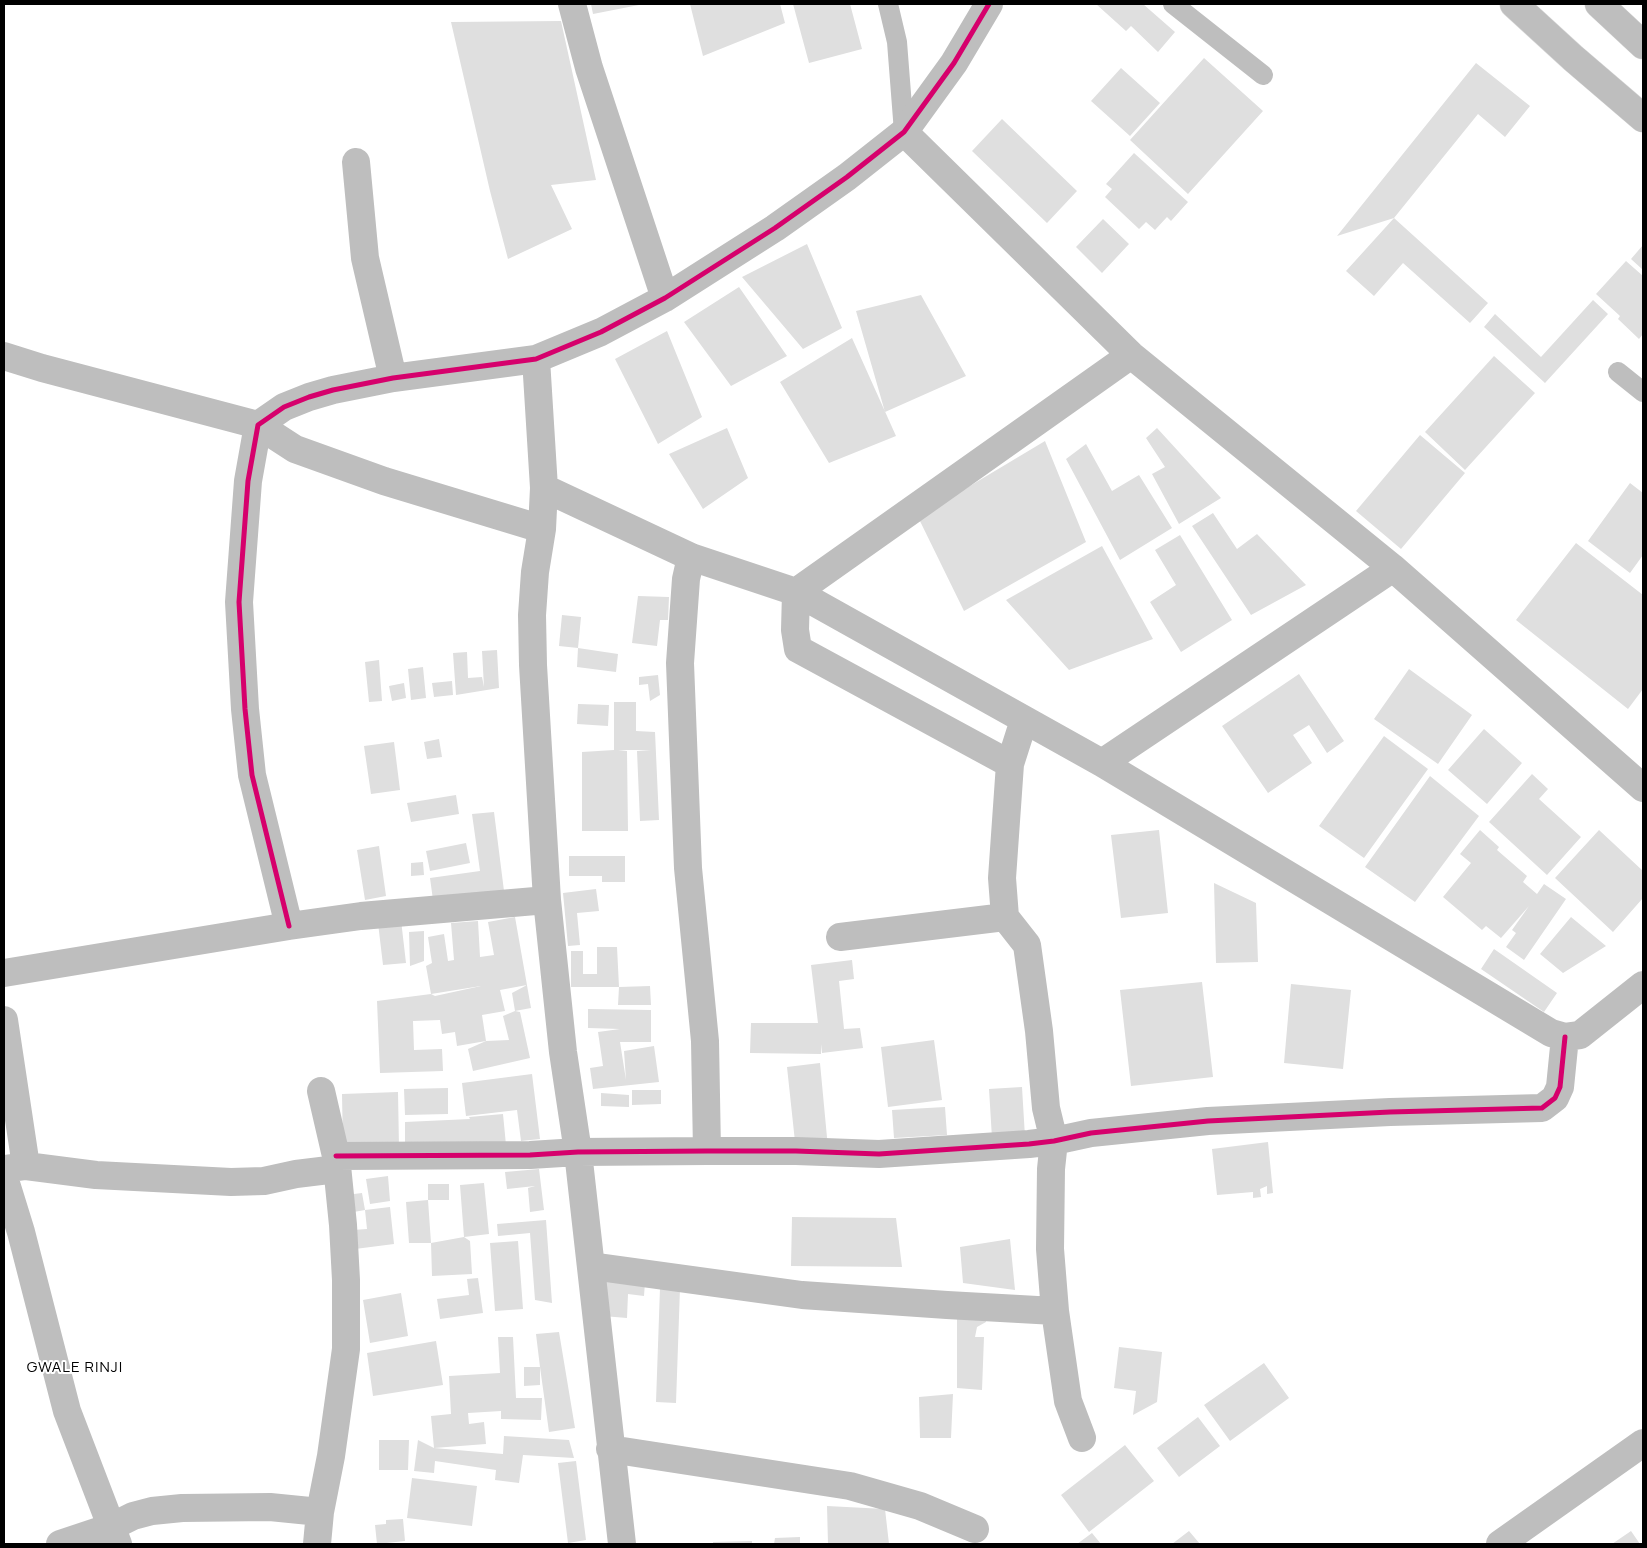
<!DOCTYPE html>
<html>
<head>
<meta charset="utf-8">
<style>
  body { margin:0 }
  #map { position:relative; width:1647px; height:1548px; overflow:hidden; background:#fff; font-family:Manrope,sans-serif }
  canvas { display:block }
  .frame { position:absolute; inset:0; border:5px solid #000; pointer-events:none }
</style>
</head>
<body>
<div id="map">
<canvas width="1647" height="1548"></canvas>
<div class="frame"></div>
</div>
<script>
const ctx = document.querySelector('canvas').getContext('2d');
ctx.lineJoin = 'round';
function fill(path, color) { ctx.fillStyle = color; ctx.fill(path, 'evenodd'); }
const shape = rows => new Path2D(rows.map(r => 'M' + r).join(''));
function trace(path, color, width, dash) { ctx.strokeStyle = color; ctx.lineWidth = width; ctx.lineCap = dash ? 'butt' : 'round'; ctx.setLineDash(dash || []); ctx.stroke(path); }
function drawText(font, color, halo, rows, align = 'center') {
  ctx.font = font + ' Manrope,sans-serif'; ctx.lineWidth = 4; ctx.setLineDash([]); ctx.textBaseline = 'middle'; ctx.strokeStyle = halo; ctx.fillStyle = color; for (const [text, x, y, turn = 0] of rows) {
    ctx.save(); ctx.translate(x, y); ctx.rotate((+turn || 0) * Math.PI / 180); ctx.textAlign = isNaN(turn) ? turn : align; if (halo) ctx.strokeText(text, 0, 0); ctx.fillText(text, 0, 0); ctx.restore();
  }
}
fill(shape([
  [591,4,638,4,639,5,593,14],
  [690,4,780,4,785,23,703,56],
  [793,4,850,4,862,49,809,63],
  [1096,4,1143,4,1175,32,1158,52,1131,26,1126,31],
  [561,21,596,180,551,185,572,229,508,259,490,191,451,22],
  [1204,58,1263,111,1188,194,1130,140],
  [1476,63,1530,106,1505,137,1478,114,1394,218,1337,236],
  [1121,68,1160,103,1130,136,1091,101],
  [1002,119,1077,191,1047,223,972,151],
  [1134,153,1188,202,1171,221,1167,217,1155,230,1146,222,1139,229,1105,197,1112,189,1106,184],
  [1394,218,1488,303,1470,323,1403,263,1374,296,1346,271],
  [1103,219,1129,244,1102,273,1076,247],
  [807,244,842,328,803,349,742,277],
  [1643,245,1643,270,1631,259],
  [1626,261,1643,276,1643,334,1639,339,1618,319,1620,316,1596,294],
  [739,287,787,356,731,386,684,322],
  [921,295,966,376,885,412,856,311],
  [1593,300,1608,314,1545,383,1484,327,1495,314,1541,357],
  [667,331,702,417,658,444,615,359],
  [852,338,896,436,829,463,780,382],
  [1494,356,1535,393,1465,470,1425,432],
  [727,428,748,478,703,509,669,454],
  [1157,428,1221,498,1179,524,1152,474,1165,467,1146,438],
  [1420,435,1465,473,1401,549,1356,511],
  [1045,441,1086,542,964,611,918,517],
  [1086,444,1112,491,1139,475,1172,528,1120,560,1066,459],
  [1630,483,1643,493,1643,555,1630,573,1588,541],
  [1213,513,1237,549,1257,534,1306,585,1251,615,1192,526],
  [1180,535,1232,620,1181,652,1150,602,1176,585,1155,550],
  [1576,543,1643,595,1643,689,1628,709,1516,620],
  [1102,546,1153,639,1069,670,1006,600],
  [638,596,669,597,668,620,660,620,657,646,632,643],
  [562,615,581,617,578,648,559,646],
  [578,648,618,654,616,672,577,667],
  [497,650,499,688,456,695,453,653,467,652,468,678,482,677,484,687,482,651],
  [379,660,382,701,369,702,365,662],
  [423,667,426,698,411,700,408,669],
  [1409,669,1472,715,1438,764,1374,719],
  [1299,674,1344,741,1327,753,1309,725,1293,735,1312,763,1268,793,1222,726],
  [658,675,660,695,650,701,648,684,639,685,639,677],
  [452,681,453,695,434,697,432,683],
  [404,683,406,698,392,701,389,686],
  [614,702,636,702,636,731,655,732,659,820,640,821,637,751,651,750,618,750,627,751,628,831,582,831,582,752,614,750],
  [578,704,609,705,608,726,577,724],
  [1484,729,1522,763,1487,804,1448,770],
  [1384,736,1428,769,1364,858,1319,826],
  [439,739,442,757,427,759,424,742],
  [394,742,400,790,371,794,364,746],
  [1532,774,1548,789,1539,799,1581,837,1547,875,1489,822],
  [1430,776,1479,816,1415,902,1365,867],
  [456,795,459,814,411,822,407,803],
  [494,812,504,891,433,900,430,878,480,871,472,814],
  [1159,830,1168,913,1121,918,1111,835],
  [1480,830,1499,847,1497,850,1527,876,1523,882,1537,894,1544,884,1566,899,1524,960,1506,947,1516,933,1512,930,1529,906,1501,938,1486,926,1482,930,1443,897,1471,863,1460,854],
  [1599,830,1643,871,1643,898,1613,932,1555,878],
  [466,843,470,863,430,871,426,851],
  [379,846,386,896,365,900,357,850],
  [569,856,625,856,625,882,602,882,602,876,569,876],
  [423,862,424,875,411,876,411,863],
  [1214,883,1256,903,1258,962,1216,963],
  [596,889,599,911,577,913,580,945,568,946,563,893],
  [515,917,531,1008,515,1011,520,1012,530,1058,473,1071,468,1049,486,1041,457,1046,455,1032,442,1034,440,1020,413,1021,414,1050,442,1049,443,1071,380,1073,377,1001,431,994,426,966,432,963,428,937,444,934,448,961,454,960,451,923,478,921,480,957,494,955,488,922],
  [527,985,512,993,515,1011,503,1016,509,1040,486,1041,482,1015,505,1011,500,990],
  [481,986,435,996,431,994],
  [1571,917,1606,946,1563,973,1540,954],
  [401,920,406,963,383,965,378,923],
  [424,931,424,961,410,966,409,932],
  [597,947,617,947,619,987,571,987,571,951,583,951,583,974,597,974],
  [1494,949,1557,993,1544,1012,1481,969],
  [852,960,854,979,839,981,844,1029,860,1028,863,1048,822,1053,821,1044,821,1054,750,1053,751,1023,818,1023,811,965],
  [1202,982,1213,1077,1131,1086,1120,990],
  [1291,984,1351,990,1343,1069,1284,1063],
  [650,986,651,1005,618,1005,619,987],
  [588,1009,651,1010,651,1042,620,1042,626,1080,624,1051,654,1046,659,1082,593,1089,590,1068,603,1066,598,1032,620,1029,588,1028],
  [934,1040,942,1100,888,1107,881,1047],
  [820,1063,828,1148,796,1151,787,1067],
  [532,1074,540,1139,521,1141,517,1110,466,1116,462,1083],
  [1022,1087,1025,1137,992,1138,989,1089],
  [448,1088,448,1114,405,1115,404,1089],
  [632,1090,661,1090,661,1104,632,1105],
  [398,1092,399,1148,343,1149,342,1094],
  [601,1093,629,1095,629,1107,601,1106],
  [945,1107,947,1135,894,1138,892,1110],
  [503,1114,506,1145,405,1150,405,1122,470,1119,469,1117],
  [1268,1142,1273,1193,1267,1194,1267,1186,1260,1189,1261,1197,1253,1198,1253,1192,1217,1195,1212,1149],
  [539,1169,544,1210,530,1212,528,1188,535,1186,507,1189,505,1172],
  [388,1176,390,1201,370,1204,366,1179],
  [484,1183,489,1234,464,1237,470,1241,472,1274,432,1276,431,1243,409,1243,406,1202,428,1200,428,1184,449,1184,449,1200,428,1200,431,1243,464,1237,460,1185],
  [362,1193,365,1210,390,1207,394,1244,355,1249,353,1230,367,1229,365,1210,348,1213,346,1195],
  [792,1217,896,1218,902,1267,791,1266],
  [546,1220,552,1303,535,1300,530,1233,498,1236,497,1224],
  [1010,1239,1015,1290,963,1283,960,1247],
  [518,1241,523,1309,495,1311,490,1243],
  [478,1278,483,1313,440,1319,437,1299,469,1295,467,1279],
  [606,1279,645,1282,644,1296,628,1294,627,1318,603,1316],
  [660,1288,680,1288,676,1403,656,1402],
  [401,1293,408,1336,370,1343,363,1300],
  [957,1311,987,1312,986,1322,977,1327,975,1337,984,1337,982,1390,957,1388],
  [559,1332,575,1428,549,1432,540,1367,540,1385,524,1386,524,1367,540,1367,536,1334],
  [498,1337,513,1337,516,1398,542,1398,541,1420,501,1419,501,1411,468,1413,469,1424,484,1422,486,1444,434,1448,503,1454,504,1436,569,1440,574,1458,523,1455,519,1483,495,1480,496,1470,435,1461,434,1473,414,1471,418,1440,434,1448,431,1416,451,1414,449,1376,500,1373],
  [436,1341,443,1385,373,1396,367,1353],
  [1119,1347,1162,1352,1157,1402,1133,1415,1136,1391,1114,1388],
  [1264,1363,1289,1398,1230,1441,1204,1405],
  [953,1394,951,1438,920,1438,919,1397],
  [1198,1417,1220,1446,1179,1477,1157,1448],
  [379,1440,409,1440,408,1470,379,1470],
  [1125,1445,1154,1481,1089,1532,1061,1495],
  [576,1461,586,1540,568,1543,558,1463],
  [412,1478,477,1486,472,1526,407,1518],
  [827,1506,885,1509,889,1544,828,1544],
  [403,1519,405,1541,377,1544,375,1525,386,1524,386,1520],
  [1189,1531,1200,1544,1172,1544],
  [1631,1531,1640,1544,1612,1544],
  [1092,1533,1101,1544,1077,1544],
  [800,1537,800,1544,774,1544,775,1538],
  [752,1541,752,1544,713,1544,713,1542]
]), '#dfdfdf');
const primary = shape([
  [1514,4,1573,58,1643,118],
  [1599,4,1643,45]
]);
trace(primary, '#dbdbdb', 29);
trace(shape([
  [888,4,897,42,904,132],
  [1173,4,1263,75],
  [1618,372,1643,392]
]), '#bebebe', 20);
trace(shape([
  [572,4,589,68,665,298],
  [904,132,1131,355,1393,568,1643,788],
  [356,162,365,258,393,378],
  [4,356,42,368,258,425,295,449,384,481,542,529],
  [536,359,544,488,542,529,535,572,532,615,533,665,547,900,563,1052,578,1152,622,1544],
  [544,488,691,557,796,592,1102,763,1551,1033,1565,1037,1580,1035,1643,985],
  [691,557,686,579,680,663,688,868,705,1041,707,1151],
  [1102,763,1393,568],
  [1010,764,798,649,795,630,796,592,1131,355],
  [289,926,252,775,245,709,239,602,248,481,258,425,284,407,309,397,333,390,393,378,536,359,601,332,665,298,775,228,847,177,904,132,954,63,989,4],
  [840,937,1005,917],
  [4,973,289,926,361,916,547,900],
  [4,1020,26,1166],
  [336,1156,530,1155,578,1152,707,1151,796,1151,879,1154,1029,1144,1054,1141,1091,1133,1208,1121,1390,1112,1542,1108,1555,1098,1560,1087,1565,1037],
  [4,1169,26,1166,96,1175,231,1182,264,1181,296,1174,337,1169],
  [4,1177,21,1232,67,1411,118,1544],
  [591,1266,802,1295,947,1305,1055,1311,1050,1249,1051,1169,1054,1141,1046,1108,1039,1031,1027,945,1005,917,1002,878,1010,764,1024,720],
  [1055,1311,1068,1401,1082,1438],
  [610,1449,850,1486,920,1506,975,1529],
  [60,1544,111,1527,133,1516,152,1511,182,1508,270,1507,320,1512],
  [317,1544,320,1512,331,1456,346,1349,346,1280,343,1225,336,1156,321,1091],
  [1500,1544,1643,1443]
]), '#bebebe', 28);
trace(primary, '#bebebe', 28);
trace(shape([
  [289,926,252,775,245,709,239,602,248,481,258,425,284,407,309,397,333,390,393,378,536,359,601,332,665,298,775,228,847,177,904,132,954,63,989,4],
  [336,1156,530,1155,578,1152,707,1151,796,1151,879,1154,1029,1144,1054,1141,1091,1133,1208,1121,1390,1112,1542,1108,1555,1098,1560,1087,1565,1037]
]), '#d6006c', 5);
ctx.letterSpacing = '1px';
drawText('15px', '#000', '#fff', [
  ["GWALE RINJI",75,1368]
]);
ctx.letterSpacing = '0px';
</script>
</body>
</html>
